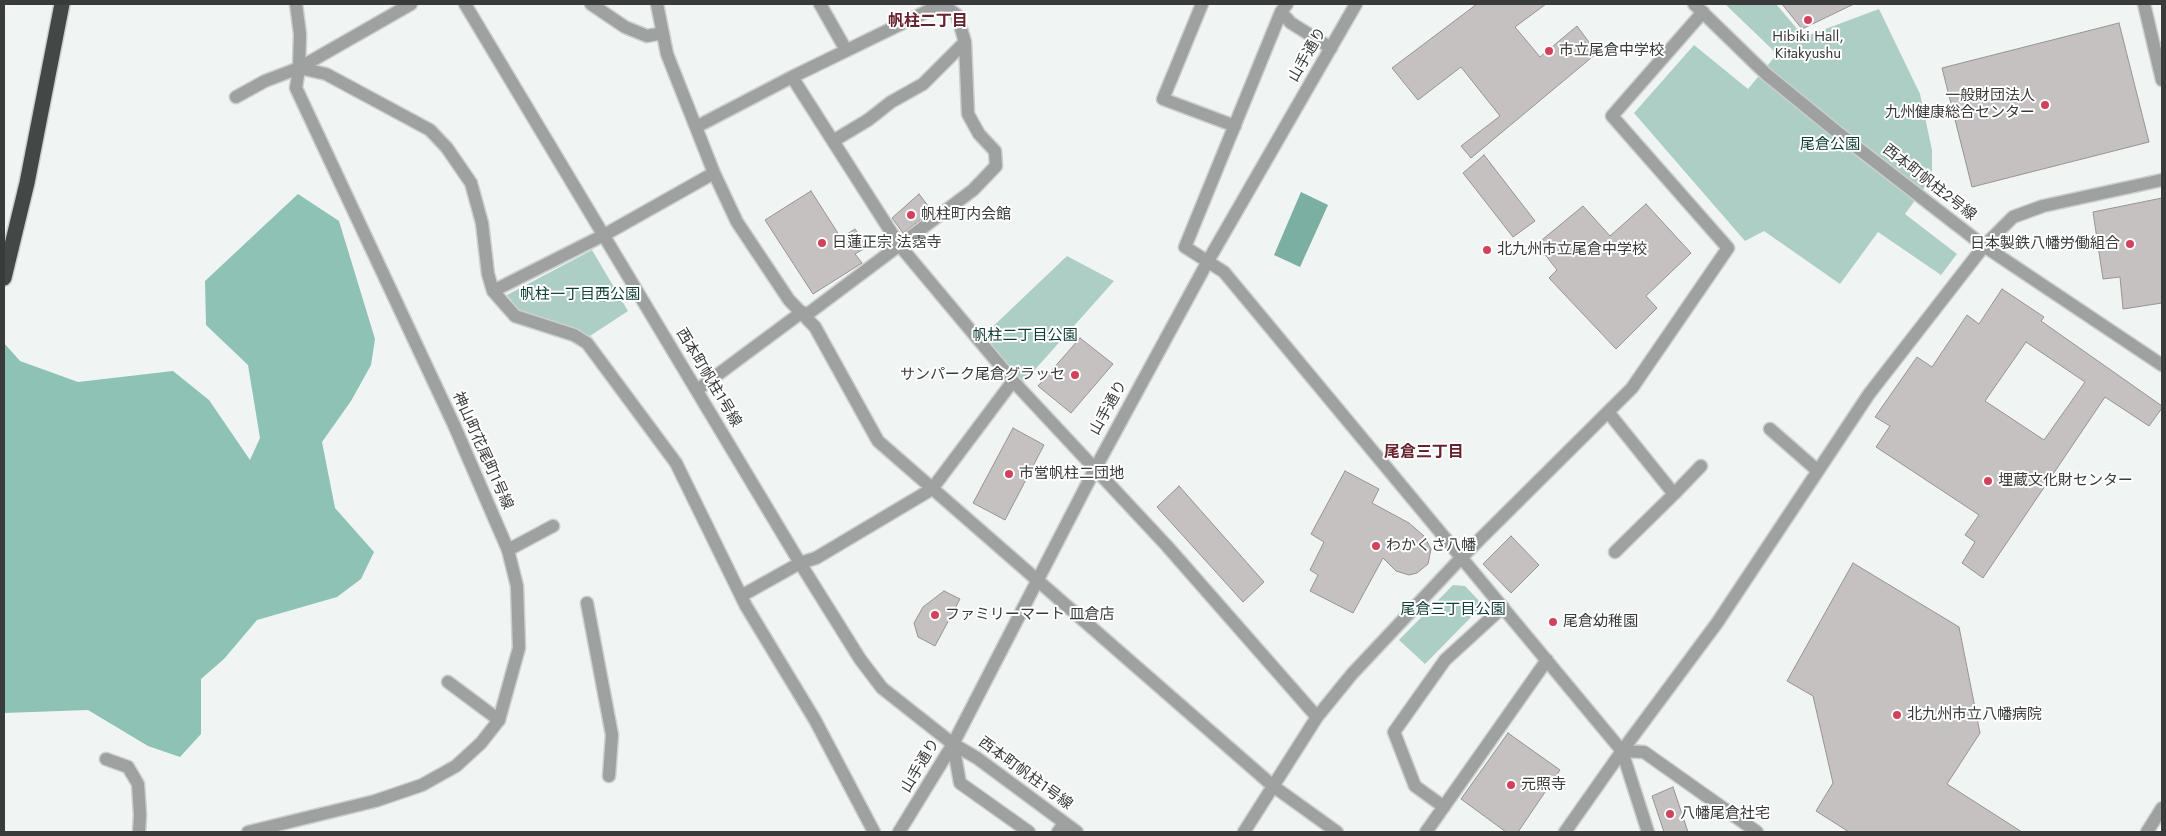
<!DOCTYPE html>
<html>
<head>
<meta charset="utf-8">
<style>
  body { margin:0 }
  #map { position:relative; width:2166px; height:836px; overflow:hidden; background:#f0f4f3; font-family:Jost,sans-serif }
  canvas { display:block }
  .frame { position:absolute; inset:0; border:5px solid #393a3a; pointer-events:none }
</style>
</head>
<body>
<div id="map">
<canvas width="2166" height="836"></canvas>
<div class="frame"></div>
</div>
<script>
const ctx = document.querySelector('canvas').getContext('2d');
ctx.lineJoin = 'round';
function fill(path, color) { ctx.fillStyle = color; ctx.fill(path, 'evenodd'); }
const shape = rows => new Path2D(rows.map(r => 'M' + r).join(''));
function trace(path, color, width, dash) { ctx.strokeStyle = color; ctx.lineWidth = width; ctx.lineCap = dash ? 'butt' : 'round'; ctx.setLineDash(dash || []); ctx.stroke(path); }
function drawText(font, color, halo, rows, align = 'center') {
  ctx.font = font + ' Jost,"Noto Sans JP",sans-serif'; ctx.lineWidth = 4; ctx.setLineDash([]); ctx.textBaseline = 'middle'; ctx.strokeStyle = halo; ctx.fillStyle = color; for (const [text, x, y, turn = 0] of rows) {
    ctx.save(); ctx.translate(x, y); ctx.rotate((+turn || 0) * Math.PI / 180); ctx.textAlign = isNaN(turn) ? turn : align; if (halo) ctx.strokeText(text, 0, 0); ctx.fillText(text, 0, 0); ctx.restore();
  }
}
fill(shape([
  [1725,4,1776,4,1804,37,1879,9,1920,94,1932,150,1932,177,1905,214,1957,254,1941,275,1878,232,1840,284,1764,231,1745,241,1634,113,1694,45,1748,89,1777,54],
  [592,250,628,311,590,336,576,329,548,322,519,310,507,295],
  [1067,256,1114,281,1023,383,984,335],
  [1453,585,1465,586,1483,605,1425,664,1399,640]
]), '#adcec5');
fill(shape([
  [298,194,339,221,375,339,371,365,351,401,322,442,335,508,374,552,361,579,337,597,257,620,224,659,201,679,201,734,180,757,148,746,88,710,4,713,4,343,20,361,78,382,173,371,209,400,250,460,260,438,248,365,206,325,205,281]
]), '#8dc2b4');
fill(shape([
  [1301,192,1328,205,1300,267,1274,255]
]), '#7aafa1');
const building = shape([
  [1477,4,1546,4,1515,27,1540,57,1577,26,1597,53,1471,158,1461,146,1500,116,1461,67,1418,100,1392,68,1477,4],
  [1782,4,1854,4,1802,29,1782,4],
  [2119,23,2149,142,1972,187,1942,68,2119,23],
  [1484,155,1535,221,1513,237,1463,173,1484,155],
  [811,191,841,238,855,229,867,247,855,254,862,263,813,294,765,220,811,191],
  [919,194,932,211,903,233,892,218,919,194],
  [2162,198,2162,303,2123,309,2120,277,2103,279,2093,212,2162,198],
  [1646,204,1691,253,1646,296,1657,308,1616,349,1549,278,1557,270,1537,244,1583,206,1610,236,1646,204],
  [2002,289,2044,317,2041,321,2162,406,2162,408,2149,426,2105,397,1983,578,1962,563,1975,542,1965,535,1979,515,1876,447,1890,426,1875,417,1917,357,1932,367,1967,315,1979,324,2002,289],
  [2026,342,2085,382,2044,440,1985,401,2026,342],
  [1080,338,1113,364,1071,413,1038,386,1080,338],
  [1013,428,1044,445,1005,520,973,503,1013,428],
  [1345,471,1379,489,1372,503,1409,523,1424,536,1431,549,1428,564,1417,573,1409,575,1396,571,1383,558,1353,613,1310,591,1318,575,1310,570,1324,542,1311,534,1345,471],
  [1179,486,1264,582,1243,602,1157,507,1179,486],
  [1511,536,1539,565,1511,593,1483,564,1511,536],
  [1853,563,1959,627,1980,733,1947,784,2022,832,1849,832,1816,811,1833,783,1813,696,1787,681,1853,563],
  [944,591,960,599,935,646,918,637,914,623,923,607,944,591],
  [1508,733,1560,770,1518,832,1506,832,1461,799,1508,733],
  [1673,787,1688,832,1664,832,1652,796,1673,787]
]);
fill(building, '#c5c1c1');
trace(building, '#989393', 1);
const minor = shape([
  [296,4,300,34,299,68,326,74,430,130,447,148,471,183,482,223,488,274,493,291,515,316,574,335,587,343,676,463,746,606,815,720,874,832],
  [591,4,625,27,647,36,663,33],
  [657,4,667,54,714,173,737,222,789,300,815,327,878,441,1273,786,1337,832],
  [820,4,846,50],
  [1202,4,1163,99,1235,126],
  [1287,4,1281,12,1185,247,1224,272,1622,751,1648,832],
  [1281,12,1291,23,1331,48],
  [792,77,900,246,1013,381,1167,546,1317,717],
  [236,97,265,81,299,68],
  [696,127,792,77,942,4],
  [833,141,868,120,891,102,923,84,965,42],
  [493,291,604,235,714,173],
  [805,316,973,190,996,166,995,151,979,134,968,114,965,42,957,15,942,4],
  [697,390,802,312],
  [1608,412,1674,494,1615,552],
  [1770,429,1818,471],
  [1674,494,1701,466],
  [508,550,553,526],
  [741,596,800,563,816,558,932,489,1013,381],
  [587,603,612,735,609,776],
  [448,682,499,720],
  [1622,751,1644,752,1757,832],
  [106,759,128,767,138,784,140,815,139,832],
  [1444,807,1415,786,1394,732,1445,660,1503,607],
  [1058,832,1064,823],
  [1244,832,1317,717,1352,674,1461,558,1632,388,1728,248,1612,116,1703,12],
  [1426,832,1547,660],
  [1565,832,1622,751,1717,623,1869,394,1984,246,2013,217,2043,206,2162,180]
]);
const tertiary = shape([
  [465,4,800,563,860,659,882,688,953,744,977,758,1077,832],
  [1694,4,1766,74,1837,132,1984,246,2162,365],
  [2144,4,2162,80],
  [953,744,960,783,1029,832],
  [248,832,375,801,422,785,456,766,481,743,499,720,519,648,517,586,508,550,454,425,296,88,299,68,411,4],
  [899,832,953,744,1095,469,1208,261,1356,4],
  [2147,832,2162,808]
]);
const motorway = shape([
  [4,278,27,183,62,4]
]);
trace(minor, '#cbcfce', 15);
trace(tertiary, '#cbcfce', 15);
trace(motorway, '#cbcfce', 18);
trace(minor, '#9fa1a1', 12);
trace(tertiary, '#9fa1a1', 12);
trace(motorway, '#434746', 15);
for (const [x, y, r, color] of [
  [1808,20,5,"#d2425d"],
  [1549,51,5,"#d2425d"],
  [2045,105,5,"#d2425d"],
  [911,215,5,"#d2425d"],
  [822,243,5,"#d2425d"],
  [2130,244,5,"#d2425d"],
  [1487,250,5,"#d2425d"],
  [1075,375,5,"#d2425d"],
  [1009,474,5,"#d2425d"],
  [1988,481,5,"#d2425d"],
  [1376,546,5,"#d2425d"],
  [935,615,5,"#d2425d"],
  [1553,622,5,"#d2425d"],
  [1897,715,5,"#d2425d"],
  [1511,785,5,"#d2425d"],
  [1670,814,5,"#d2425d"]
]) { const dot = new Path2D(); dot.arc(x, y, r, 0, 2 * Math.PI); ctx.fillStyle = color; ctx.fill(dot); trace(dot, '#fff', 2); }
drawText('15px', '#393a3a', '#fff', [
  ["Hibiki Hall,",1808,37,"center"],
  ["Kitakyushu",1808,54,"center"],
  ["市立尾倉中学校",1559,51],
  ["一般財団法人",2035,96,"right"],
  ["九州健康総合センター",2035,113,"right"],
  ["帆柱町内会館",921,215],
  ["日蓮正宗 法霑寺",832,243],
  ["日本製鉄八幡労働組合",2120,244,"right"],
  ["北九州市立尾倉中学校",1497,250],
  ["サンパーク尾倉グラッセ",1065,375,"right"],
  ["市営帆柱二団地",1019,474],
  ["埋蔵文化財センター",1998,481],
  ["わかくさ八幡",1386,546],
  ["ファミリーマート 皿倉店",945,615],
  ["尾倉幼稚園",1563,622],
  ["北九州市立八幡病院",1907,715],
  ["元照寺",1521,785],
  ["八幡尾倉社宅",1680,814]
], 'left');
drawText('15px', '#393a3a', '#fff', [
  ["山手通り",1308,55,-60],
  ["西本町帆柱2号線",1929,183,38],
  ["西本町帆柱1号線",708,378,59],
  ["山手通り",1109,408,-61],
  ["神山町花尾町1号線",482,451,66],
  ["山手通り",921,766,-59],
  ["西本町帆柱1号線",1025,774,36]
]);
drawText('15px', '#0b3c33', '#fff', [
  ["尾倉公園",1830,145],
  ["帆柱一丁目西公園",580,295],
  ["帆柱二丁目公園",1025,336],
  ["尾倉三丁目公園",1453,610]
]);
drawText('bold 16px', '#67222d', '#fff', [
  ["帆柱二丁目",928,22],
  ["尾倉三丁目",1424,453]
]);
</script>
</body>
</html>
